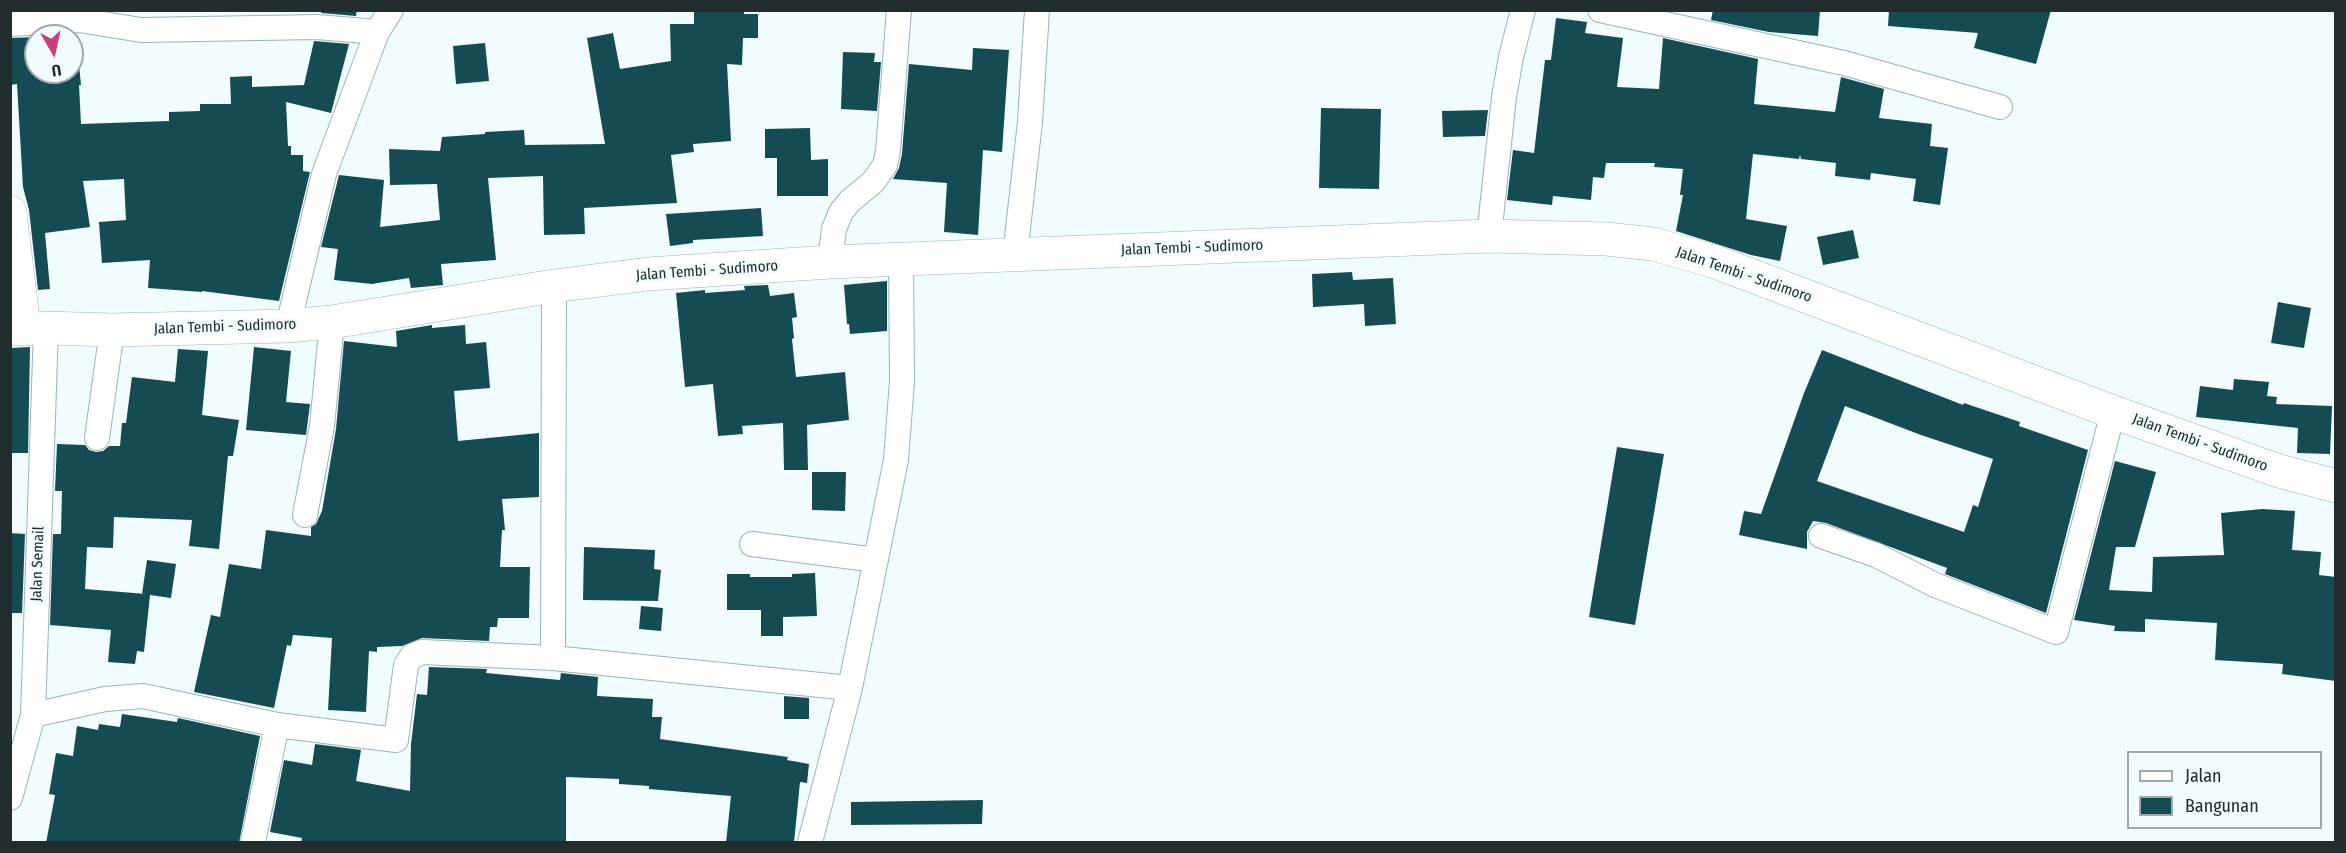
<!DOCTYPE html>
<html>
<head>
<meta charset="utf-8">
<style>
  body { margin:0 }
  #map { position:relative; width:2346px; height:853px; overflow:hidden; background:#f0fcfd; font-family:"Fira Sans Condensed",sans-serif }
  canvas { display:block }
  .frame { position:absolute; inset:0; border:12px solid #212d2e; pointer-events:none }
  .legend { position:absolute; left:2127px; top:751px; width:195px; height:78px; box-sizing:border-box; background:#f0fcfd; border:2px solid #9da9aa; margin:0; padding:8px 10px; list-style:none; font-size:18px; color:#212d2e }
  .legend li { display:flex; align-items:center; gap:12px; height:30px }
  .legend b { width:30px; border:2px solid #9da9aa }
  .north { position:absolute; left:24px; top:24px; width:60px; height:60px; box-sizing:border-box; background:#f0fcfd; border:2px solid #9da9aa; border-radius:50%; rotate:171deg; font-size:16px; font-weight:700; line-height:24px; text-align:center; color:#212d2e }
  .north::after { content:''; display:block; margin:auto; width:21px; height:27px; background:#c73f7c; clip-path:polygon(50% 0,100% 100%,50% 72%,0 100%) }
</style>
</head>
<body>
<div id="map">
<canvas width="2346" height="853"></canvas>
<div class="frame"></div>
<ul class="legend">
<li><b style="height:8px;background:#fff"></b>Jalan</li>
<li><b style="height:16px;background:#154c53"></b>Bangunan</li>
</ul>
<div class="north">U</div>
</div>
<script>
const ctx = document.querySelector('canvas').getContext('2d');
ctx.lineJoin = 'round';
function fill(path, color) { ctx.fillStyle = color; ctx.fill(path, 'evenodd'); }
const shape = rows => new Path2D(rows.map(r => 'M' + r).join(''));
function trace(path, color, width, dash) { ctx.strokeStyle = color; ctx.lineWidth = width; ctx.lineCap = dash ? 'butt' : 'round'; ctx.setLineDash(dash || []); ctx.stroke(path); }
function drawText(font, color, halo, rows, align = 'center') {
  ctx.font = font + ' "Fira Sans Condensed",sans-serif'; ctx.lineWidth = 6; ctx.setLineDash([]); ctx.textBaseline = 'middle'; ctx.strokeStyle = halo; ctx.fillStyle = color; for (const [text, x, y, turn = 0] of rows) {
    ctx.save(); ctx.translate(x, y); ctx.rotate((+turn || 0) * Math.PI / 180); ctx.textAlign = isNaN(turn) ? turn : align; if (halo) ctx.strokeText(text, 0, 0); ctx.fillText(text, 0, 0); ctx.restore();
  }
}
fill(shape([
  [322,10,357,10,356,16,321,13],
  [694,10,744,10,744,14,758,14,758,38,743,38,742,65,727,64,731,141,693,144,694,152,671,155,677,203,584,208,585,234,544,235,543,176,488,178,496,260,441,264,443,285,411,288,409,278,372,284,334,280,338,249,321,247,339,175,384,180,380,227,440,220,437,184,390,185,389,149,440,151,442,137,485,134,485,132,524,130,525,145,605,144,587,38,613,33,620,69,671,61,670,24,694,24],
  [1713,10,1820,10,1818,36,1769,32,1711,20],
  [1889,10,2051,10,2036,64,1974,48,1978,33,1888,26],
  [1556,18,1587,22,1585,33,1623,38,1617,87,1659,89,1663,38,1758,59,1754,104,1835,112,1841,77,1884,89,1879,118,1932,124,1930,146,1948,148,1940,205,1913,201,1916,179,1871,173,1870,180,1835,176,1836,163,1801,159,1800,155,1799,159,1753,154,1746,219,1787,226,1780,261,1751,255,1676,231,1683,195,1680,195,1683,169,1654,167,1655,163,1606,163,1604,178,1593,177,1591,200,1553,196,1552,205,1507,200,1513,150,1534,153,1545,60,1551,60],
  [76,34,81,85,79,85,81,124,169,121,169,112,200,111,200,104,231,104,230,77,252,76,252,87,304,85,314,41,349,44,331,113,286,102,288,146,291,146,291,155,303,155,303,171,310,172,279,301,202,291,202,292,148,288,150,260,102,263,99,222,126,220,124,179,83,181,90,227,45,233,50,289,38,290,29,210,23,187,17,84,10,85,10,38,36,37,36,72,72,72,72,36,49,36],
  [485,43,489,81,456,84,453,46],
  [973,48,1009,50,1002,152,983,150,978,235,944,232,947,183,893,179,899,168,902,154,909,64,972,70],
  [843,52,875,53,874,62,881,62,877,111,841,109],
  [1321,108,1381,109,1379,189,1319,188],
  [1488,110,1485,136,1443,137,1442,111],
  [810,128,811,160,828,159,828,196,777,196,777,158,765,158,765,129],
  [761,208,763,236,693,240,693,243,670,246,666,214],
  [1853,230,1859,258,1823,265,1817,237],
  [1352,272,1353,280,1393,278,1396,324,1365,326,1364,304,1313,307,1312,274],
  [887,281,887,331,850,334,849,324,847,324,844,285],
  [768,285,770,296,794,293,797,317,792,318,794,338,792,339,796,377,845,372,849,420,807,425,808,470,784,470,783,423,742,426,743,434,718,436,713,384,685,387,676,293,705,290,705,293,745,290,744,286],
  [2278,302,2311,308,2304,348,2271,343],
  [432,325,432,328,465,325,466,344,486,342,490,388,454,391,458,441,539,433,539,497,502,499,505,530,502,530,500,567,530,567,529,618,498,618,497,627,490,627,489,641,422,638,402,646,377,647,377,652,369,651,366,712,328,710,332,638,293,635,291,646,287,645,274,708,194,692,211,615,220,617,229,564,261,569,266,530,311,536,311,527,316,524,322,511,336,429,344,341,397,347,396,331],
  [30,347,28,453,10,453,10,348],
  [254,347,291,351,286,402,310,404,306,435,246,430],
  [178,349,208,351,202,415,239,420,233,456,228,456,219,549,189,546,192,520,114,517,113,548,87,547,85,589,146,594,142,594,147,560,176,564,171,598,150,595,144,652,137,651,135,664,108,662,111,630,50,625,53,534,61,534,62,491,55,491,57,444,85,445,89,450,96,452,103,451,109,446,120,446,122,423,126,423,132,377,175,382],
  [1822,350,1963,405,1964,403,2020,422,2019,426,2088,450,2046,613,1945,574,1947,568,1826,523,1813,521,1807,532,1807,549,1739,535,1744,511,1761,514,1804,393],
  [1845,406,1921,435,1993,459,1978,507,1973,505,1964,532,1817,481],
  [2234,379,2269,382,2267,396,2277,397,2276,404,2332,406,2330,454,2297,453,2298,428,2196,417,2200,386,2233,390],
  [1617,447,1664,454,1635,625,1589,617],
  [2115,461,2156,472,2135,547,2116,547,2109,590,2152,592,2153,557,2224,555,2221,513,2262,509,2295,511,2292,550,2321,552,2319,575,2336,577,2336,681,2282,674,2283,664,2215,660,2217,623,2145,619,2145,632,2114,631,2115,626,2074,620],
  [812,472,846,472,845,511,812,510],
  [10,533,25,534,22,613,10,613],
  [584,547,655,550,654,569,661,570,658,601,583,600],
  [815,573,817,616,783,617,783,636,761,636,761,610,727,610,727,574,750,574,750,577,792,577,792,574],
  [641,606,663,608,661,631,639,629],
  [429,667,487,669,486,673,560,680,561,673,598,677,597,696,653,699,652,717,662,717,660,739,788,757,787,760,809,764,807,783,800,782,794,843,726,843,731,796,649,789,649,786,619,784,619,779,566,777,566,843,301,843,302,838,270,832,284,760,312,765,315,744,361,750,356,781,410,791,411,744,417,694,427,695],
  [784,696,809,698,809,719,784,719],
  [122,714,177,722,178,718,260,736,239,843,46,843,55,795,49,794,56,753,73,756,77,726,98,730,99,724,120,727],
  [983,800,982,824,851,825,851,802]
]), '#154c53');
const street = shape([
  [1600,10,1844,63,2000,107],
  [10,24,79,20,141,30,317,27,377,32],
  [1489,236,1504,97,1511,57,1523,10],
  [1015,255,1030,122,1037,10],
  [830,262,834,229,841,212,850,201,873,182,885,165,888,151,899,10],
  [288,326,324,174,377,32,391,10],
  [97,438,112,330],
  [305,515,322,426,332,322],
  [1821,536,1876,555,1935,585,2056,632,2113,412],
  [752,544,876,560],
  [553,658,554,286],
  [33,715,105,699,143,696,277,725,396,740,406,665,412,656,422,652,553,658,850,688],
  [10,798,33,715,46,328],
  [253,842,277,725],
  [810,842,850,688,896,460,902,381,901,259]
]);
const secondary = shape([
  [10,212,24,328],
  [10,329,46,328,112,330,288,326,332,322,554,286,648,274,830,262,1489,236,1606,239,1653,244,1713,261,2113,412,2279,471,2336,486]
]);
trace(street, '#98b4b8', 26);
trace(secondary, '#98b4b8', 34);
trace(street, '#fff', 24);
trace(secondary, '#fff', 33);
drawText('15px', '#212d2e', '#f0fcfd', [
  ["Jalan Tembi - Sudimoro",1192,248,-2],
  ["Jalan Tembi - Sudimoro",707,271,-4],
  ["Jalan Tembi - Sudimoro",1744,275,19],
  ["Jalan Tembi - Sudimoro",225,327,-2],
  ["Jalan Tembi - Sudimoro",2200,443,20],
  ["Jalan Semail",38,564,-88]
]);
</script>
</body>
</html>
